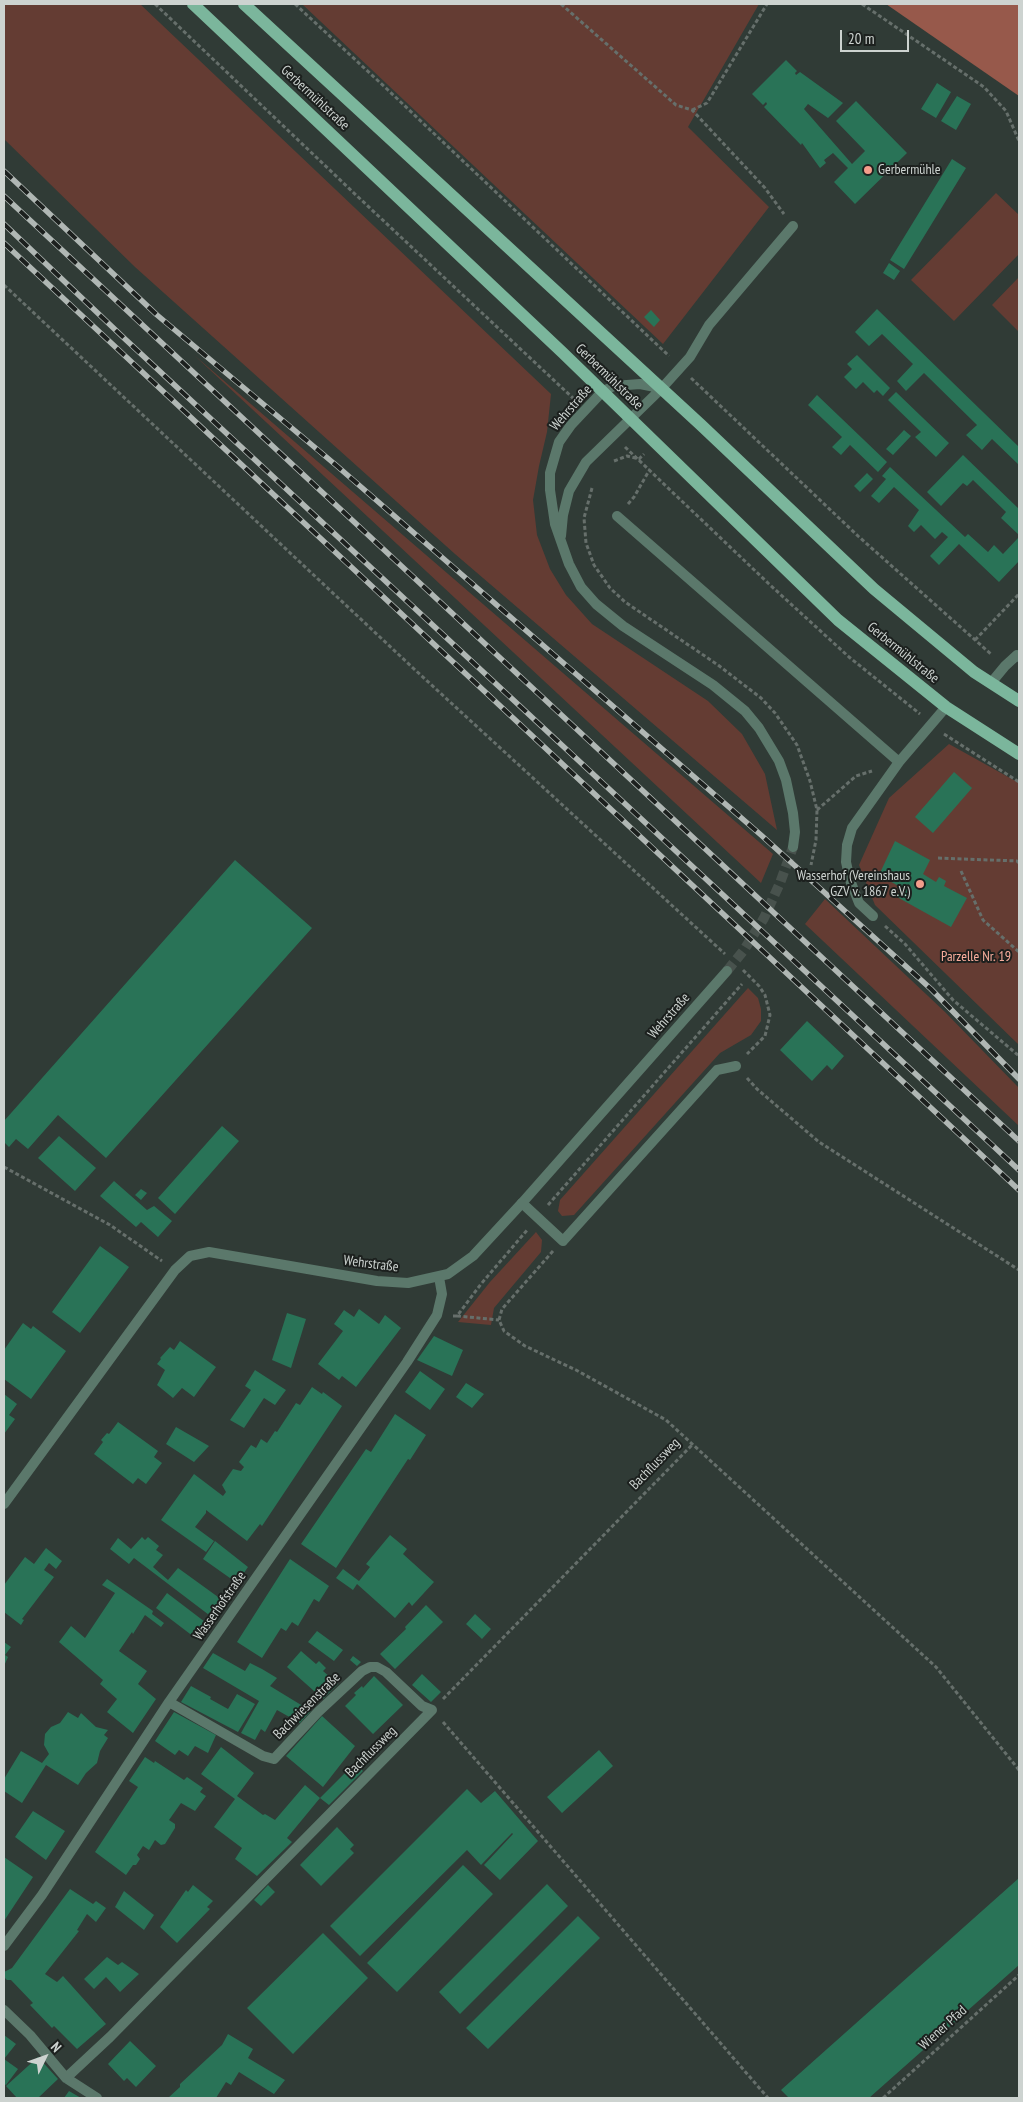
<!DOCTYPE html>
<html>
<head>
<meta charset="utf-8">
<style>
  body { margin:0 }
  #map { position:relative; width:1023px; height:2102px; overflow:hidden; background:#303b36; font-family:"PT Sans Narrow",sans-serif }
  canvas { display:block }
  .frame { position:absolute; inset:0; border:5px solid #cdd3d0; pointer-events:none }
  .north { position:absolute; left:20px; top:2032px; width:50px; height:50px; -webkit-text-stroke:4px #1c201e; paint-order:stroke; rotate:48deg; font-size:14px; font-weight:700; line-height:20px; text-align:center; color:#cdd3d0 }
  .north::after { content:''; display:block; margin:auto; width:18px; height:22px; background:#cdd3d0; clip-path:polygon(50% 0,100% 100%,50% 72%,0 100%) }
  .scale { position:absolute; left:840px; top:30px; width:69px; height:22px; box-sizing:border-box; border:2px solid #cdd3d0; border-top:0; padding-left:6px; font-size:15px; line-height:18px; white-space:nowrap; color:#cdd3d0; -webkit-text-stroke:4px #1c201e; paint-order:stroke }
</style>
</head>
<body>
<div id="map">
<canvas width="1023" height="2102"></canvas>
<div class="frame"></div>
<div class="north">N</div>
<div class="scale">20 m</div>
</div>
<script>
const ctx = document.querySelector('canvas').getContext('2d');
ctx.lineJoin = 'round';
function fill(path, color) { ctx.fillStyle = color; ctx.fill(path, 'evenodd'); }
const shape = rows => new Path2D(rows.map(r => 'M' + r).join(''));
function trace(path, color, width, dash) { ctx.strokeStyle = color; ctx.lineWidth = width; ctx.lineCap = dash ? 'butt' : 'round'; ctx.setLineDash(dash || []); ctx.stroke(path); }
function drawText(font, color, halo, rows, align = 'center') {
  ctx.font = font + ' "PT Sans Narrow",sans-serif'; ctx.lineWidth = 4; ctx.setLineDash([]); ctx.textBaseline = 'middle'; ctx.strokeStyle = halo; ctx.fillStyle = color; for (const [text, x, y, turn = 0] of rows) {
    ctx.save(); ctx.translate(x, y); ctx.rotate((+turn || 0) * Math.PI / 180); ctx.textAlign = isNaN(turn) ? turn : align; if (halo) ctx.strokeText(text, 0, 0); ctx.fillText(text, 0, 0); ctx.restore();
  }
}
fill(shape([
  [4,4,140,4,551,394,547,432,539,466,533,500,537,535,550,569,566,595,592,624,708,701,742,734,765,774,777,830,455,554,135,267,4,139],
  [302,4,759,4,688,127,769,207,663,344],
  [996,193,1019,215,1019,254,954,321,911,280],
  [1019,277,1019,332,992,305],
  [194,355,773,854,761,883],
  [949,744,1019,783,1019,1045,875,905,859,865,889,798],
  [825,899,945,1012,1019,1088,1019,1126,805,924],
  [748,988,758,998,761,1009,761,1021,751,1035,720,1053,574,1215,562,1216,558,1211,560,1200],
  [536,1232,542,1240,541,1252,494,1308,491,1325,458,1322,490,1282]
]), '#643c33');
fill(shape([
  [886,4,1019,4,1019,96,951,49]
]), '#97594b');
fill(shape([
  [786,60,797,71,795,73,796,75,800,72,843,103,828,118,808,104,804,109,852,164,865,151,836,121,856,101,907,153,855,204,834,182,848,168,833,153,824,160,826,163,820,168,802,143,801,145,764,107,767,104,766,102,763,105,752,94],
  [937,83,951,92,936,118,921,109],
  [957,96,971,104,956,130,941,121],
  [952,159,966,168,904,269,890,260],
  [889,263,900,271,894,280,883,273],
  [877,309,1019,447,1019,465,992,439,982,450,966,435,977,425,924,373,906,391,897,381,913,364,882,334,869,346,855,332],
  [651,310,660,320,654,327,644,317],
  [857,355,890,388,883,396,877,390,874,393,863,382,856,389,844,377,852,369,847,364],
  [896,392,949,443,936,457,915,437,921,432,888,400],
  [817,395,887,462,878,472,850,445,841,455,832,447,842,437,808,405],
  [904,430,911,436,893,455,886,449],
  [963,455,1019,509,1019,535,1001,518,1006,512,973,480,967,486,963,483,941,506,927,492],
  [890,467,965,537,968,534,988,552,994,545,1003,554,1019,537,1019,561,999,582,959,544,939,565,930,556,948,537,942,532,935,539,921,525,914,532,908,526,919,510,894,487,879,503,871,496,886,479,882,476],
  [867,473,873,479,860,492,854,486],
  [954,772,972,788,933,833,915,817],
  [895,841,930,860,923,874,936,882,939,877,946,881,944,886,967,898,951,927,897,897,902,888,879,875],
  [235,860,312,928,106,1158,58,1115,28,1149,16,1139,9,1147,4,1142,4,1121],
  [807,1021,844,1056,832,1070,827,1065,812,1081,780,1050],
  [222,1126,239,1141,175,1214,158,1198],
  [59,1136,96,1168,75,1191,38,1158],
  [114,1181,147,1210,154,1206,172,1221,158,1237,141,1222,136,1227,100,1196],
  [141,1189,147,1193,141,1200,135,1195],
  [100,1246,129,1267,80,1333,52,1312],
  [359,1309,379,1324,385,1315,401,1328,356,1387,342,1376,339,1380,318,1364,343,1331,334,1324,344,1310,354,1317],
  [287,1313,306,1319,291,1368,272,1360],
  [23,1323,31,1329,33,1326,66,1351,31,1399,4,1379,4,1350],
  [434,1336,463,1350,452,1376,417,1360],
  [180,1341,216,1367,194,1397,182,1388,173,1398,157,1385,165,1370,157,1364,161,1359,160,1358,170,1347,174,1350],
  [255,1370,286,1390,275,1405,264,1398,244,1428,230,1420,251,1390,245,1386],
  [420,1371,445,1389,430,1410,405,1392],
  [466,1383,484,1394,472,1408,456,1397],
  [312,1387,322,1394,323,1392,342,1406,262,1526,260,1524,247,1541,206,1510,206,1513,195,1527,214,1541,206,1552,161,1520,194,1474,223,1496,226,1492,222,1485,233,1469,241,1471,244,1467,239,1462,251,1445,256,1448,261,1439,267,1443,275,1431,277,1432,296,1403,300,1405],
  [4,1394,17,1404,9,1415,15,1419,4,1434],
  [395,1414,426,1435,410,1460,408,1459,336,1568,301,1544,366,1449,371,1452],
  [118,1422,158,1451,154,1457,162,1463,146,1484,138,1478,133,1484,94,1454,103,1442,101,1440,107,1433,109,1434],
  [176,1427,209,1446,194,1462,166,1444],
  [390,1535,407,1549,403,1554,434,1582,412,1606,409,1602,395,1618,357,1584,353,1590,336,1578,343,1569,359,1581,370,1567,366,1564],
  [142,1537,145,1540,148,1537,159,1546,156,1550,163,1555,153,1567,168,1580,178,1568,225,1602,213,1618,134,1558,129,1564,110,1549,118,1538,131,1549],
  [215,1541,248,1567,237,1583,203,1559],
  [46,1548,62,1561,56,1569,49,1563,44,1570,54,1577,22,1619,24,1620,21,1625,4,1612,4,1585,25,1557,34,1564],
  [290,1559,329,1586,319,1602,314,1599,298,1626,292,1622,286,1631,281,1628,262,1658,237,1642],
  [107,1579,153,1611,152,1614,164,1623,161,1627,145,1615,133,1634,132,1632,119,1651,147,1671,138,1684,156,1699,133,1733,107,1712,117,1699,100,1684,103,1680,59,1642,71,1626,85,1638,115,1593,102,1585],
  [167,1593,209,1625,198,1640,156,1608],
  [426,1605,443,1622,395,1669,380,1654,406,1629,405,1627],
  [475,1614,491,1629,482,1639,466,1624],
  [317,1631,343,1650,334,1661,308,1642],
  [4,1642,11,1647,5,1655,8,1657,4,1666],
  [301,1651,316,1664,319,1661,326,1668,323,1671,338,1684,323,1699,287,1667],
  [213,1653,245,1671,250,1663,262,1669,277,1678,270,1686,311,1711,300,1723,277,1710,265,1732,261,1729,255,1740,241,1733,259,1701,203,1668],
  [353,1656,361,1662,357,1666,350,1660],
  [422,1674,441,1692,431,1702,412,1685],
  [374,1676,403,1705,373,1734,345,1706,356,1695,354,1693,362,1686,363,1688],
  [191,1686,211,1697,210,1699,228,1709,237,1694,255,1704,238,1732,181,1702],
  [68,1712,78,1718,81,1713,96,1727,108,1730,104,1735,108,1738,100,1751,97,1763,86,1773,78,1785,46,1765,22,1803,4,1791,4,1779,21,1751,42,1763,49,1754,44,1745,45,1734,51,1727,60,1723],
  [174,1712,216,1735,208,1753,195,1746,188,1756,179,1750,175,1755,155,1741],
  [322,1716,355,1746,323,1787,286,1756],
  [221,1747,254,1773,237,1796,263,1815,265,1814,275,1820,305,1785,320,1798,287,1838,292,1842,257,1876,235,1859,242,1848,214,1827,235,1799,201,1774],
  [599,1750,613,1766,562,1813,547,1797],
  [145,1757,154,1763,155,1761,184,1780,187,1777,203,1788,200,1792,206,1796,195,1811,181,1803,169,1820,175,1824,175,1828,165,1844,161,1845,155,1840,149,1850,143,1846,137,1855,140,1859,136,1865,133,1865,126,1875,95,1852,138,1787,129,1781],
  [355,1763,363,1771,329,1805,320,1798],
  [467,1789,481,1803,495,1791,538,1841,500,1880,484,1865,513,1834,512,1833,481,1865,467,1850,360,1956,330,1926],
  [33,1811,65,1831,46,1860,15,1837],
  [337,1827,354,1845,350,1849,354,1853,321,1886,300,1865],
  [4,1857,33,1877,4,1921],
  [463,1865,493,1894,397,1992,367,1963],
  [1019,1878,1019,1965,869,2098,789,2098,781,2090],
  [547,1884,568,1906,460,2014,439,1992],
  [193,1885,213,1901,207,1907,210,1909,177,1943,160,1927,186,1890,188,1892],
  [268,1885,275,1892,261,1906,254,1900],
  [70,1889,93,1904,96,1901,106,1908,96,1922,87,1914,77,1930,79,1931,45,1974,57,1982,63,1976,106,2024,77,2049,54,2026,52,2028,30,2005,33,2003,11,1980,7,1980,4,1977,4,1972,12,1968],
  [124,1891,154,1915,144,1930,115,1907],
  [578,1916,600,1938,488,2049,466,2028],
  [323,1933,368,1978,293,2054,247,2008],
  [107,1957,118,1965,122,1962,139,1974,120,1992,106,1977,94,1989,84,1979],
  [228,2034,253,2049,248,2058,285,2080,274,2094,239,2072,231,2085,226,2082,216,2098,168,2098,180,2087,180,2084,222,2045],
  [4,2035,16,2044,4,2059,18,2069,6,2085,4,2084],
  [130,2041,156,2066,136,2087,127,2078,124,2081,108,2064],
  [38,2057,58,2079,38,2098,17,2098,6,2086],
  [69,2091,81,2098,64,2098]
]), '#297357');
trace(shape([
  [727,971,744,950,764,918,780,883,793,847]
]), '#48524d', 10, [10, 5]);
trace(shape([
  [155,4,356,195,575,400],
  [295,4,388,90,669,356],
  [561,4,676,105,692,110,765,188,784,214],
  [862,4,984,87,1006,111,1019,141],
  [692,110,707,103,767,4],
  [4,285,413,668,725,954],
  [691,378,858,536,992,655],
  [625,447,769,584,849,657,920,714],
  [614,461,627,456,639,459,644,454],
  [592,488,584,518,586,543,594,565,610,588,625,602,718,665,761,698,775,713,797,745,810,781,817,810,816,840,811,865],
  [628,504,634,497,650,469],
  [975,640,1019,594],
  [944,734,1019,782],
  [817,810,856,776,872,771],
  [938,858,1017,861,1019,863],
  [961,871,983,920,1019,952],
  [885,926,905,944,953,1000,1019,1056],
  [743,970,759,986,765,995,770,1015,765,1036,747,1054],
  [747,1078,757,1089,819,1142,1019,1270],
  [4,1167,110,1225,162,1261],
  [548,1205,742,984],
  [553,1251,502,1309,499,1320,504,1331,525,1346,576,1370,666,1420,936,1667,1019,1770],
  [453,1316,457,1316,481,1284,528,1229],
  [457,1316,499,1320],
  [443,1699,693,1444],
  [443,1722,768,2098],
  [883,2098,1019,1975]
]), '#666f6b', 3, [4, 2.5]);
trace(shape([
  [662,388,690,357,709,325,793,226],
  [617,516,899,762],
  [991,683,1005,666,1017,655,1019,657],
  [873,916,859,903,850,880,846,862,847,845,852,828,899,762,946,707],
  [522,1203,563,1241,717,1070,736,1066]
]), '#5b786b', 10);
trace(shape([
  [4,1946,42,1895,169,1702,407,1362,437,1315,442,1294,439,1277],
  [4,2010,30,2035,66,2078,97,2098],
  [66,2078,110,2037,432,1710,422,1706,386,1672,377,1667,370,1667,362,1671,318,1712,274,1759,263,1756,169,1702]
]), '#5b786b', 10);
trace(shape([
  [660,388,640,384,614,386,603,391,571,425,559,442,550,473,550,490,555,524,569,564,581,587,596,604,623,626,713,685,745,711,759,728,779,761,786,780,793,813,795,832,793,847],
  [561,536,563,515,569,491,586,462,662,388],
  [4,1504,175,1270,190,1256,209,1252,377,1281,408,1283,448,1274,473,1256,522,1203,727,971]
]), '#5b786b', 10);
trace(shape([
  [193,4,563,353,838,620,946,707,1019,754],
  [244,4,701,425,874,589,974,672,1019,701]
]), '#7bb69c', 12);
const rail = shape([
  [4,171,157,315,337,466,761,835,931,989,1019,1079],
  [4,196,1019,1141],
  [4,224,125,339,1019,1170],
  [4,243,1019,1190]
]);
trace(rail, '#b0b7b4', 5.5);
trace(rail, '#1c201e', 4, [11]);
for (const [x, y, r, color] of [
  [868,170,5,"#f49d8b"],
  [920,884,5,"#f49d8b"]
]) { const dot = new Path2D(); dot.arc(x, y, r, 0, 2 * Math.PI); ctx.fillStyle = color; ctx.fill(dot); trace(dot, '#1c201e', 2); }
drawText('14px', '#cdd3d0', '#1c201e', [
  ["Gerbermühlstraße",315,98,43],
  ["Gerbermühlstraße",609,377,44],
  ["Wehrstraße",571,408,-49],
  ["Gerbermühlstraße",903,653,39],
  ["Wehrstraße",669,1016,-49],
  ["Wehrstraße",371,1264,7],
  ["Bachflussweg",655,1464,-46],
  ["Wasserhofstraße",220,1606,-55],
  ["Bachwiesenstraße",307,1706,-45],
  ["Bachflussweg",371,1752,-45],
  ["Wiener Pfad",943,2028,-42]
]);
drawText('14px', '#cdd3d0', '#1c201e', [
  ["Gerbermühle",878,170],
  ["Wasserhof (Vereinshaus",910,876,"right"],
  ["GZV v. 1867 e.V.)",910,892,"right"]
], 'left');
drawText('14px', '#faae9e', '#1c201e', [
  ["Parzelle Nr. 19",976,957]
]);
</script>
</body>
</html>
